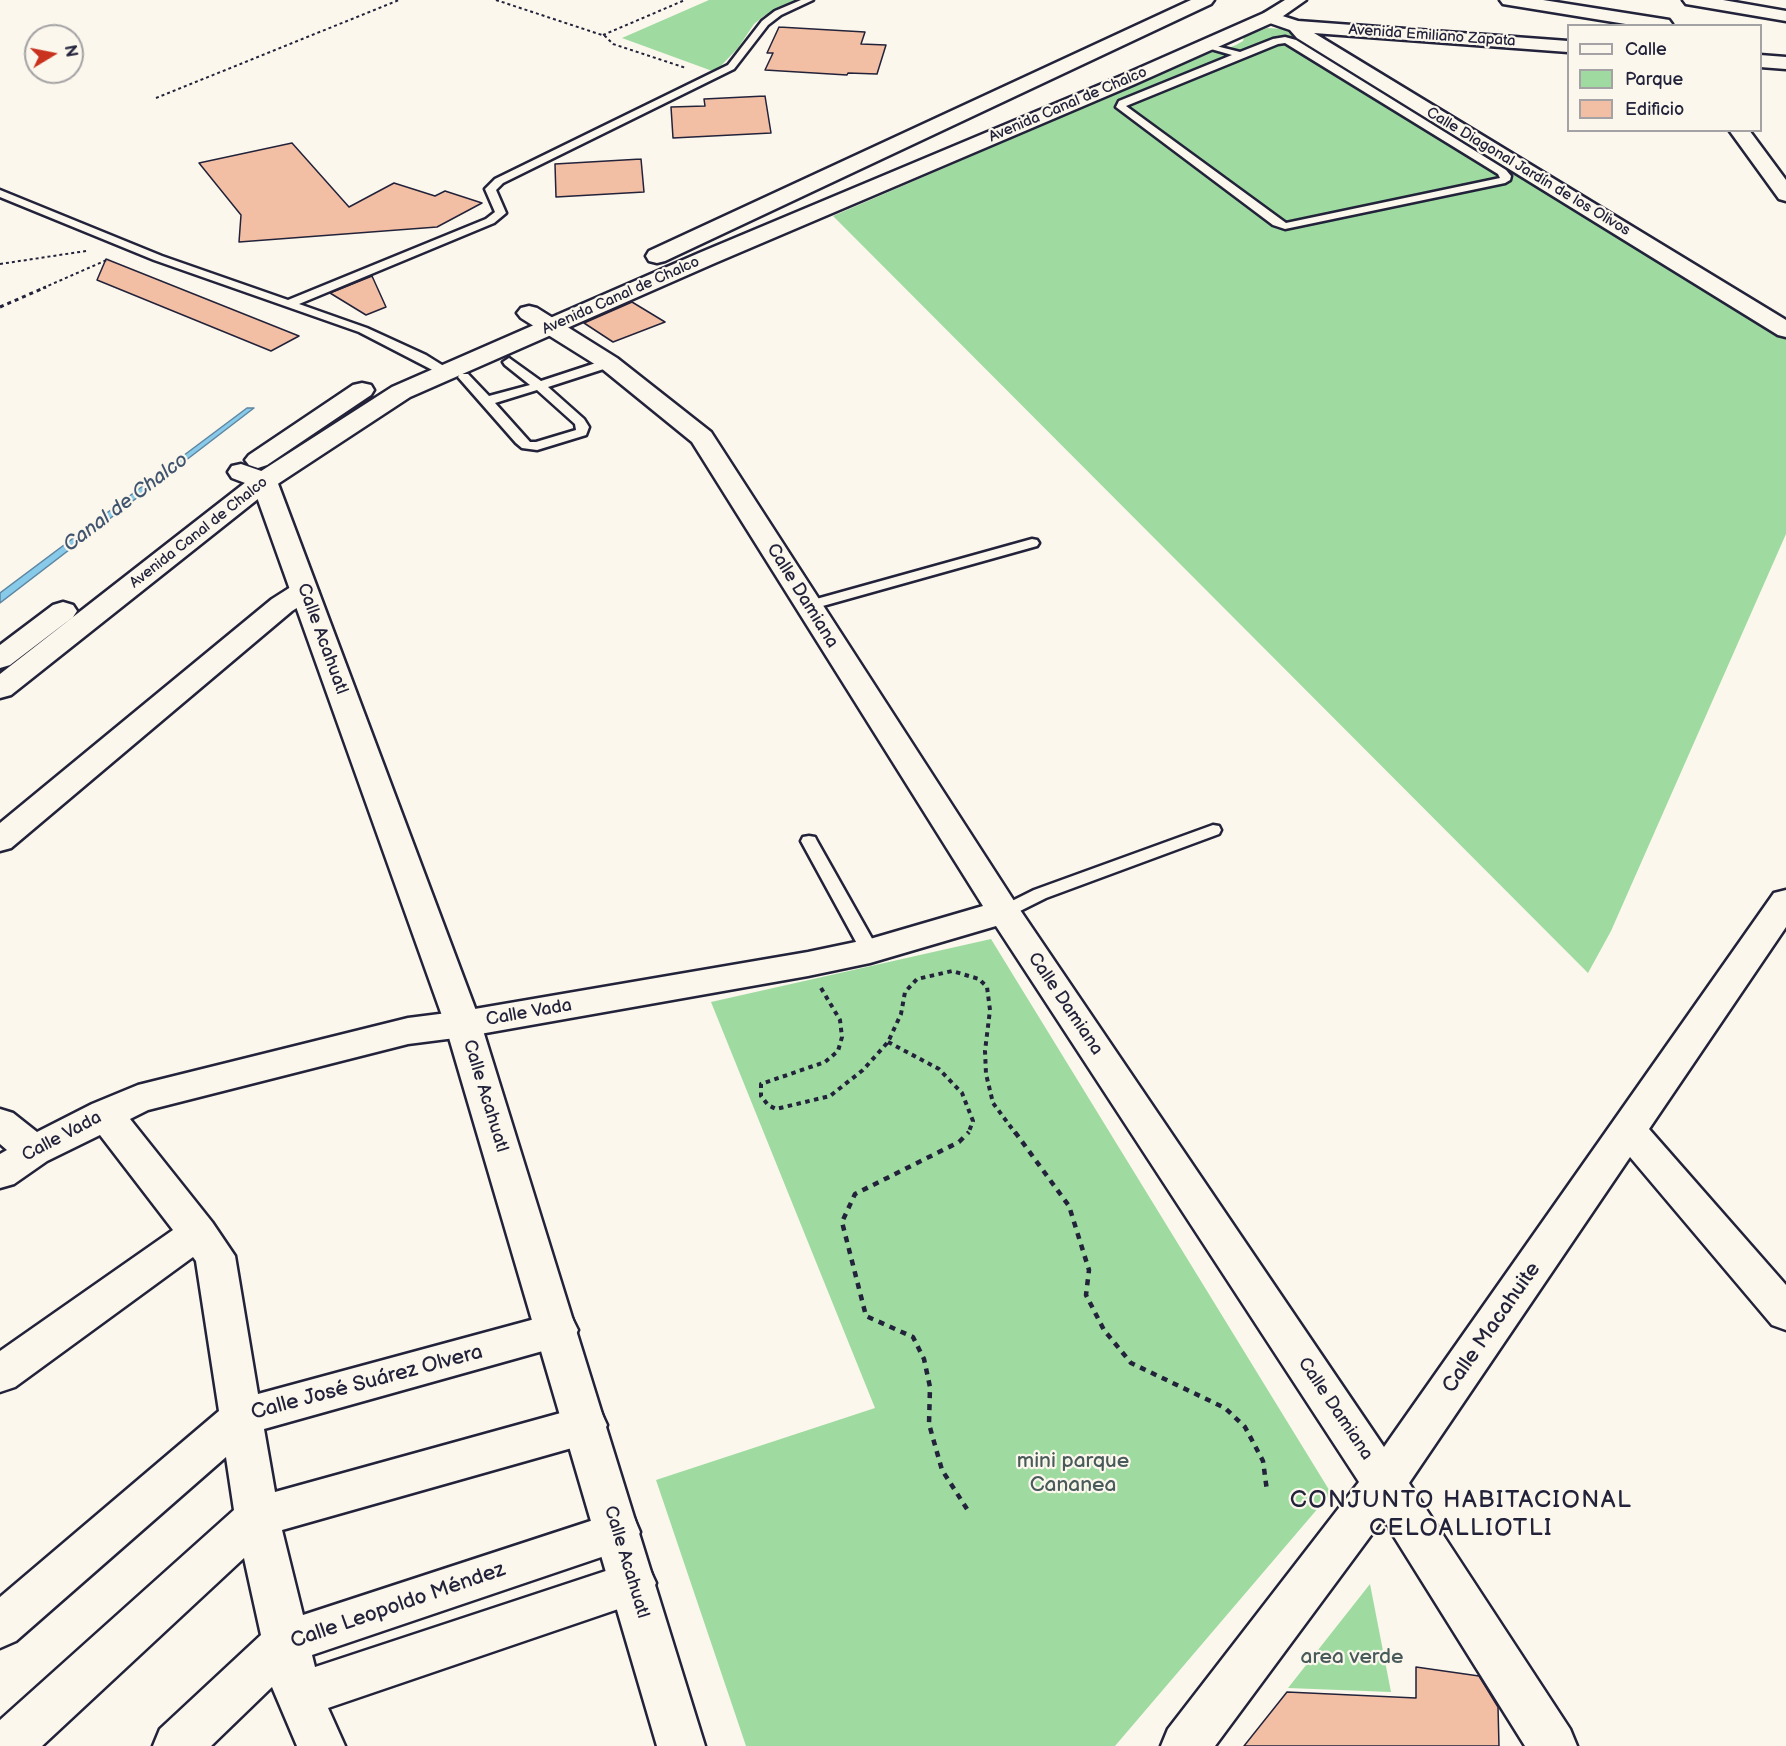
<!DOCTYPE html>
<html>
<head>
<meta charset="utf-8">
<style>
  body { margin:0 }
  #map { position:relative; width:1786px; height:1746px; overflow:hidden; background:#fbf7ec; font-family:"Balsamiq Sans",sans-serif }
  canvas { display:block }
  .legend { position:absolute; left:1567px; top:24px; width:195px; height:108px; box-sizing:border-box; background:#fbf7ec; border:2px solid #a4a2a5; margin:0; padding:8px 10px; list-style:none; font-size:18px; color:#22223b }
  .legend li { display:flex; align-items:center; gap:12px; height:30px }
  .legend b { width:30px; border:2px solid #a4a2a5 }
  .north { position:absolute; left:24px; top:24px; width:60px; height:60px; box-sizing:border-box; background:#fbf7ec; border:2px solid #a4a2a5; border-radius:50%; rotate:80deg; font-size:16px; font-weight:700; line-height:24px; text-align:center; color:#22223b }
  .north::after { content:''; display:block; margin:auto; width:21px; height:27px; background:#c8321e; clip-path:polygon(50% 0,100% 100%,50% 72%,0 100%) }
</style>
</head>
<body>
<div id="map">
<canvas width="1786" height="1746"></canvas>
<ul class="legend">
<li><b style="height:8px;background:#fbf7ec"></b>Calle</li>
<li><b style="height:16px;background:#9fdba1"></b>Parque</li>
<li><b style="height:16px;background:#f3bfa4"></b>Edificio</li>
</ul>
<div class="north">N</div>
</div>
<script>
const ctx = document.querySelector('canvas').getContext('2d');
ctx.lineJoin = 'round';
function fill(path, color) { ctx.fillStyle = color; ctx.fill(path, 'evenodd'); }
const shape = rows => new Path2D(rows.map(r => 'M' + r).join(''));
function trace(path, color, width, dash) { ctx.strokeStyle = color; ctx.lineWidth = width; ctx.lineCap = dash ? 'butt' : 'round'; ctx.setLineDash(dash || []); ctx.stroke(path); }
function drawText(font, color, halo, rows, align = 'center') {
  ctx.font = font + ' "Balsamiq Sans",sans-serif'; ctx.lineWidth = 4.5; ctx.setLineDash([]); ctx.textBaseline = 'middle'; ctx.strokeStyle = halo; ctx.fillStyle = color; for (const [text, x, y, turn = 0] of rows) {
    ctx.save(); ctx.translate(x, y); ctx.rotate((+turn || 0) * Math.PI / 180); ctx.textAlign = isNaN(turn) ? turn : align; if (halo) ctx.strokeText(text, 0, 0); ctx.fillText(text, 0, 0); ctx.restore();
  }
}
fill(shape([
  [709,0,800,0,764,16,754,24,738,48,715,72,622,38],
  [1267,28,1283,29,1786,339,1786,534,1611,931,1588,973,833,216,1212,52,1219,52,1236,45,1243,41,1244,37],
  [991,939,1331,1493,1115,1746,746,1746,656,1480,875,1408,711,1002],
  [1370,1584,1391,1692,1288,1688]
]), '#9fdba1');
const water = shape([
  [247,408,254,408,0,603,0,593,247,408]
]);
fill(water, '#88cae9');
trace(water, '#5f87a3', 1.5);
const building = shape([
  [779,27,865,32,861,44,886,45,877,74,848,73,847,75,765,70,773,53,767,53,779,27],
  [765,96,771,133,673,138,671,107,705,106,704,99,765,96],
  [292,143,349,207,394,183,435,196,445,191,482,203,437,227,239,242,241,215,199,163,292,143],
  [641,159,644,192,556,197,555,164,641,159],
  [106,259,299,336,271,351,97,280,106,259],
  [372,276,386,307,366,315,330,293,372,276],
  [632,302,665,322,613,342,584,323,632,302],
  [1416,1667,1479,1676,1498,1707,1499,1746,1244,1746,1287,1692,1416,1698,1416,1667]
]);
fill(building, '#f3bfa4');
trace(building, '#22223b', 1.5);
const service = shape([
  [801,0,813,0,781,15,768,25,734,69,503,183,496,190,506,213,494,223,299,304,367,328,426,355,450,370,452,373,446,377,359,332,154,260,0,197,0,190,162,256,288,300,486,219,495,212,485,189,495,179,728,65,762,21,775,11,801,0],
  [1285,37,1296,40,1506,170,1511,176,1510,180,1505,183,1285,229,1273,225,1116,107,1119,101,1232,55,1204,47,1204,43,1240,52,1273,39,1285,37],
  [1285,43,1498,174,1500,178,1286,223,1126,106,1278,44,1285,43],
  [509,358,541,381,605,360,613,360,613,366,548,387,584,419,589,427,586,435,537,450,522,448,516,443,458,377,460,374,468,374,489,396,530,385,505,365,503,362,509,358],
  [537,390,575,424,576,430,536,442,530,442,495,403,537,390],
  [1032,539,1037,540,1039,543,1037,546,812,609,802,609,800,606,802,603,1032,539],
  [1213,825,1219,826,1221,830,1219,834,1046,898,1010,916,1004,918,998,916,996,912,998,908,1034,890,1213,825],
  [809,836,815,837,817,841,879,951,876,955,864,955,861,951,801,841,803,837,809,836]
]);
const minor = shape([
  [1500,0,1543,0,1663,19,1669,20,1672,24,1638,26,1509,5,1503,4,1500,0],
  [1683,0,1723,0,1786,11,1786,21,1692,5,1686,4,1683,0],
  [1729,130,1749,130,1786,180,1786,201,1779,199,1729,130],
  [529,306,537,308,617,358,711,432,1016,904,1384,1447,1774,893,1786,890,1786,927,1649,1129,1786,1285,1786,1330,1772,1325,1630,1157,1409,1483,1570,1729,1577,1746,1525,1746,1383,1519,1215,1746,1161,1746,1168,1729,1359,1482,996,926,870,963,808,976,463,1037,408,1044,148,1110,130,1119,212,1222,235,1256,258,1394,557,1313,572,1318,578,1330,572,1342,557,1347,264,1429,275,1492,586,1406,601,1412,607,1425,601,1438,586,1444,282,1530,303,1615,618,1512,634,1518,640,1532,634,1546,312,1655,315,1667,633,1562,649,1568,656,1583,649,1598,633,1604,328,1708,345,1746,297,1746,272,1687,211,1746,153,1746,160,1729,261,1635,244,1558,42,1746,0,1746,0,1720,234,1510,226,1457,16,1641,0,1648,0,1597,219,1411,196,1261,193,1257,15,1387,0,1392,0,1351,173,1230,100,1135,47,1161,14,1184,0,1188,0,1154,7,1150,0,1144,0,1109,13,1113,37,1132,92,1104,138,1085,408,1018,463,1011,808,952,870,939,983,906,692,442,601,368,521,318,517,313,521,308,529,306],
  [304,583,314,585,318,591,314,597,292,611,11,848,0,851,0,823,272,599,294,585,304,583]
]);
const tertiary = shape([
  [1270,12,1298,21,1568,41,1568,52,1314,33,1786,320,1786,337,1778,335,1297,38,1290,30,1264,21,1261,17,1264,13,1270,12],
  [1760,55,1786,57,1786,69,1760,67,1760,55],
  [241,464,273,475,277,481,481,1024,705,1746,657,1746,445,1024,253,486,232,478,228,472,232,466,241,464]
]);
const secondary = shape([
  [1191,0,1214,0,1211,4,665,261,657,263,649,261,646,256,649,251,1191,0],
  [1285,0,1306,0,1276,21,1135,84,715,263,410,397,273,487,11,695,0,698,0,674,255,475,392,387,699,253,1121,76,1264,13,1285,0],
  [362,383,371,385,374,390,371,395,267,465,258,468,249,465,245,460,249,455,353,385,362,383],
  [63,602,73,605,77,611,73,617,10,665,0,668,0,645,53,605,63,602]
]);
trace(service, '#22223b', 5);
trace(minor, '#22223b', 5);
trace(tertiary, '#22223b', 5);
trace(secondary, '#22223b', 5);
trace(shape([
  [496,0,605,36,613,44,686,68],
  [603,35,685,0],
  [156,98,399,0],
  [0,264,86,251],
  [43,288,109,259]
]), '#22223b', 2, [3, 3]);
trace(shape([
  [0,307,46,287]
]), '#22223b', 3, [4, 4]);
trace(shape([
  [821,988,840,1020,842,1037,838,1051,825,1062,761,1084,761,1096,768,1105,776,1109,830,1096,863,1070,888,1042,901,1014,905,992,917,979,952,971,979,979,987,987,990,1010,985,1051,986,1074,993,1103,1016,1134],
  [888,1042,939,1069,962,1093,973,1121,968,1134]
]), '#22223b', 4, [4.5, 4.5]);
trace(shape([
  [1015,1132,1069,1206,1089,1270,1086,1295,1104,1330,1131,1363,1225,1408,1245,1427,1263,1461,1267,1491],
  [967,1509,942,1470,929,1424,930,1387,924,1359,913,1337,866,1316,842,1222,855,1194,959,1142,969,1132]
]), '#22223b', 4.5, [6, 6]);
fill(service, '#fbf7ec');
fill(minor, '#fbf7ec');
fill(tertiary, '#fbf7ec');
fill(secondary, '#fbf7ec');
drawText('15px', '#22223b', '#fbf7ec', [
  ["Avenida Emiliano Zapata",1432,36,4],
  ["Avenida Canal de Chalco",1068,105,-23],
  ["Calle Diagonal Jardín de los Olivos",1528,172,31],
  ["Avenida Canal de Chalco",621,296,-24],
  ["Avenida Canal de Chalco",199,533,-38]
]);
drawText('18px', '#22223b', '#fbf7ec', [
  ["Calle Damiana",802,596,58],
  ["Calle Acahuatl",322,639,70],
  ["Calle Damiana",1065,1004,56],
  ["Calle Vada",529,1013,-10],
  ["Calle Acahuatl",485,1096,73],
  ["Calle Vada",62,1137,-28],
  ["Calle Damiana",1335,1409,56],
  ["Calle Acahuatl",626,1562,73]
]);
drawText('italic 20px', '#41546f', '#fbf7ec', [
  ["Canal de Chalco",126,503,-37]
]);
drawText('21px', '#22223b', '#fbf7ec', [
  ["Calle Macahuite",1492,1328,-55],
  ["Calle José Suárez Olvera",367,1383,-15],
  ["Calle Leopoldo Méndez",398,1606,-19]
]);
drawText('21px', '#485a5a', '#fbf7ec', [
  ["mini parque",1073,1462],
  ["Cananea",1073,1486],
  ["area verde",1352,1658]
]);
ctx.letterSpacing = '1.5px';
drawText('24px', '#22223b', '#fbf7ec', [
  ["CONJUNTO HABITACIONAL",1461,1501],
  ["CELOALLIOTLI",1461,1529]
]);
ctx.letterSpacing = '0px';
</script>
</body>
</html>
